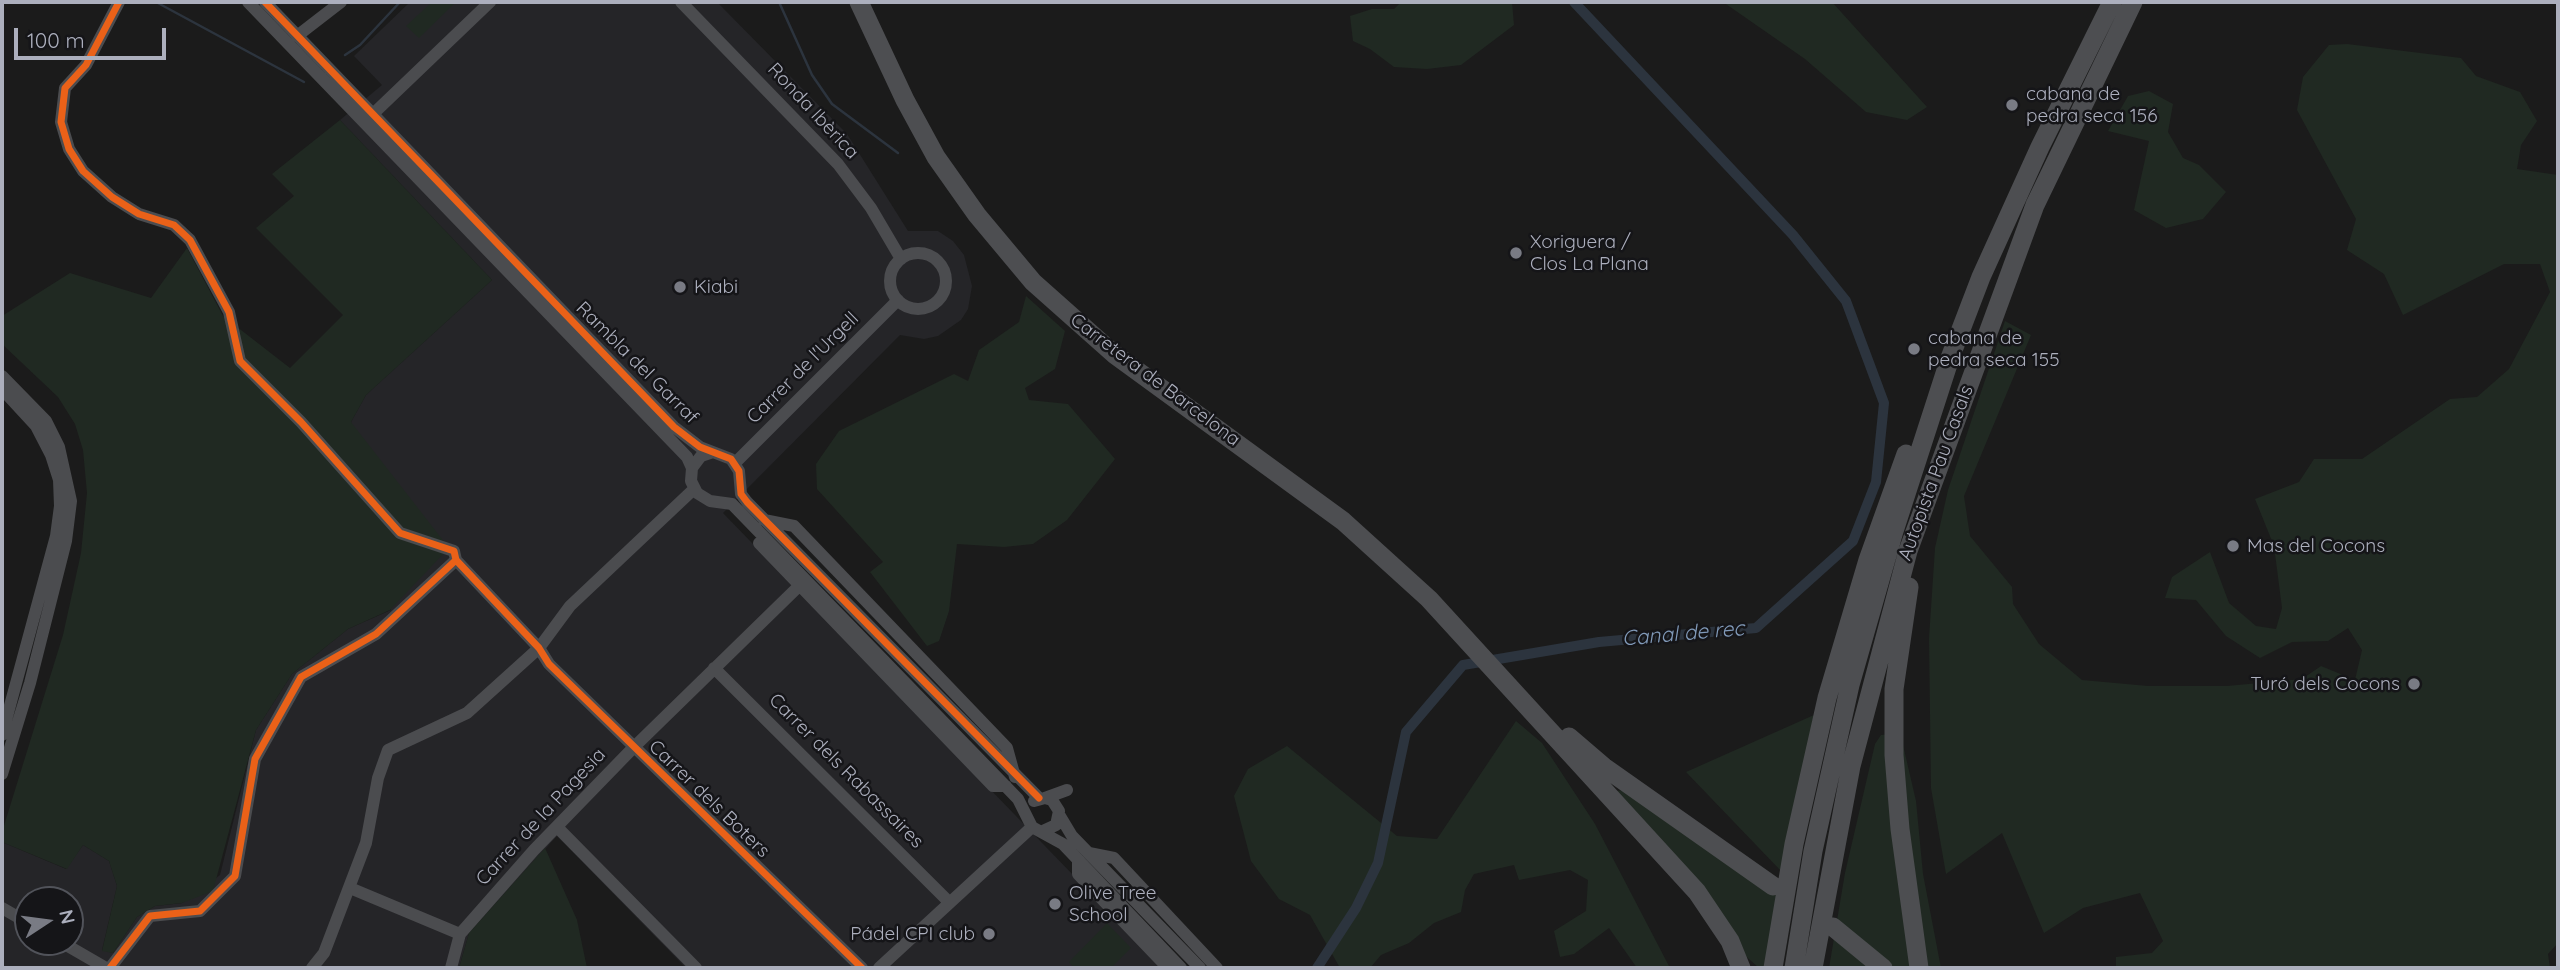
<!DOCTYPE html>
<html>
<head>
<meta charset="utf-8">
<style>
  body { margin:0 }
  #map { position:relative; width:2560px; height:970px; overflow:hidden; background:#1b1b1b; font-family:Quicksand,sans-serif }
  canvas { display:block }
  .frame { position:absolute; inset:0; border:4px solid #acafbd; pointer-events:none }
  .north { position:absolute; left:14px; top:886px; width:70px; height:70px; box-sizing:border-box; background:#151518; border:2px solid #51535a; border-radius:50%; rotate:77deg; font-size:19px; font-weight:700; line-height:28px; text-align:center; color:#acafbd }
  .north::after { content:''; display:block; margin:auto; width:24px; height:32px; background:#797b84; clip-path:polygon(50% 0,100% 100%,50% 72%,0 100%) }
  .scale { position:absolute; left:14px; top:28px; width:152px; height:32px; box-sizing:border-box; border:4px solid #acafbd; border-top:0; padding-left:9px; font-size:21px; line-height:24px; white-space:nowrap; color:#acafbd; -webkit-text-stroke:5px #151518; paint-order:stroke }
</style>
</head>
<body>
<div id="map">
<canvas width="2560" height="970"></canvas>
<div class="frame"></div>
<div class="north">N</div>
<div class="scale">100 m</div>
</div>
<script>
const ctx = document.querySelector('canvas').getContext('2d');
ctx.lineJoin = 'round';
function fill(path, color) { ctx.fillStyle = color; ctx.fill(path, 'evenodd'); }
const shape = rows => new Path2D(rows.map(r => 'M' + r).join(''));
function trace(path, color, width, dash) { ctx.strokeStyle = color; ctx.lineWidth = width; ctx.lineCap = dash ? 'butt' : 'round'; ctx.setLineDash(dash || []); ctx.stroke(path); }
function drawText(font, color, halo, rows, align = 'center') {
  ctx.font = font + ' Quicksand,sans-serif'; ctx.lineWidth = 5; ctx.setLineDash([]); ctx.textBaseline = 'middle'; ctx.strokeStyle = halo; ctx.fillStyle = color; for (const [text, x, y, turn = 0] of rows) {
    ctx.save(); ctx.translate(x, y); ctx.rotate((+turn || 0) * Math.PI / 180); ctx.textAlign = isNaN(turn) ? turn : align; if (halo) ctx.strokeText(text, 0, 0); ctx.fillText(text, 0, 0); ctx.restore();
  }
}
fill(shape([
  [410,2,717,2,847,134,908,231,938,231,953,241,964,255,972,286,968,309,961,320,938,336,924,339,900,335,723,513,1163,968,686,968,557,836,469,933,459,968,2,968,2,842,66,869,83,845,109,861,117,886,102,950,113,953,137,917,155,906,182,903,220,875,256,730,292,674,348,629,391,610,351,422,366,395,492,280,340,120,382,85,354,56],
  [28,900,70,900,70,942,28,942]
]), '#252528');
fill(shape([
  [432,2,456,2,419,38,406,26],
  [1401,2,1512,2,1514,25,1461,65,1427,69,1394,67,1370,49,1353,41,1350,16,1372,9,1394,9],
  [1723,2,1832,2,1927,107,1907,120,1866,112,1805,59],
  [2347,44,2461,58,2476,76,2520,92,2537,121,2521,145,2517,169,2558,175,2558,943,2548,954,2550,968,2116,968,2116,957,2152,953,2163,941,2140,893,2083,908,2044,933,2002,833,1946,874,1931,788,1929,638,1935,548,1948,490,2005,321,2031,335,1964,496,1970,536,2012,587,2013,604,2039,644,2082,680,2148,686,2227,686,2302,679,2321,666,2355,680,2362,650,2348,628,2328,641,2292,642,2260,658,2226,636,2196,600,2165,598,2172,577,2210,552,2229,603,2256,626,2276,629,2282,608,2274,546,2255,499,2299,482,2314,459,2362,459,2450,399,2477,397,2509,369,2550,292,2540,264,2504,264,2403,315,2384,274,2347,250,2356,219,2297,110,2303,77,2329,45],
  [2149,91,2173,104,2168,132,2183,158,2199,165,2226,192,2203,219,2166,228,2134,210,2149,141,2108,131,2128,96],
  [340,120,492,280,366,395,351,422,449,548,390,610,348,629,292,674,256,730,213,891,182,903,155,906,137,917,113,953,102,951,117,886,109,861,83,845,67,869,2,842,2,832,63,635,81,553,87,493,83,450,75,424,58,397,2,344,2,316,70,273,151,298,187,248,223,316,290,368,343,315,256,228,294,196,272,174],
  [1026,296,1065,331,1055,369,1025,388,1029,400,1068,404,1115,459,1067,520,1033,544,1004,547,957,544,949,611,939,641,927,646,870,572,883,562,817,489,816,464,839,431,954,374,968,381,979,350,1019,322],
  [1814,715,1781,871,1686,772],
  [1516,721,1542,743,1595,824,1670,968,1637,968,1609,928,1574,954,1560,957,1554,931,1586,911,1588,880,1570,870,1519,880,1514,865,1474,874,1465,890,1461,912,1434,923,1409,943,1381,955,1370,968,1340,968,1310,915,1279,899,1251,861,1234,796,1248,769,1287,746,1397,836,1437,839],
  [1891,734,1903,745,1916,801,1923,874,1941,968,1829,968,1845,873,1875,744,1881,735],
  [1625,790,1671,825,1777,896,1765,968,1759,968,1740,951,1616,791],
  [545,848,577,920,587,968,459,968,469,933],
  [1107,923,1131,948,1111,968,1074,968,1069,962]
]), '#202922');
trace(shape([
  [156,2,304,82],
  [779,2,812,75,832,104,898,153],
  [345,55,360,45,400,2]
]), '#2c343e', 2.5);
trace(shape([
  [1317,968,1356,908,1378,863,1406,732,1463,665,1599,642,1756,628,1853,541,1876,482,1884,403,1846,301,1793,235,1574,2]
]), '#2c343e', 10);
trace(shape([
  [119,2,86,65,65,88,61,122,69,149,83,171,112,197,139,214,174,225,190,240,229,312,240,361,301,422,400,533,454,551,456,560,539,648,549,664,862,968],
  [248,2,687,457,692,468],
  [265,2,674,427,700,447,731,459,739,471,741,494,747,502,1039,798],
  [681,2,838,164,871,208,901,259],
  [297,36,341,2],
  [373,114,490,2],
  '890 281a28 28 0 1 1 56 0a28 28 0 1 1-56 0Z',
  [2,376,46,421,59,447,71,501,66,541,30,683,2,774],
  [2,389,36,426,51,455,59,480,60,506,56,536,2,735],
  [713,452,701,456,692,468,691,481,697,493,710,501,732,504,1018,799,1032,827,1063,844,1181,968],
  [735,463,898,300],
  [764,520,794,526,1007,748,1015,777],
  [759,543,993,786,1006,786],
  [714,668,949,902],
  [1045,798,1067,790],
  [1034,801,1045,798,1052,800,1059,811,1056,825,1043,831],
  [1060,816,1072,836,1200,968],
  [557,827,696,968],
  [1089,853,1114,858,1217,968],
  [1078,862,1078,874,1168,968],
  [350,888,460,934],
  [2,908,28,923],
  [61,942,106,968],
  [110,968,150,916,200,911,235,876,255,759,301,677,376,634,456,560],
  [312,968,324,953,366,843,378,778,388,750,467,713,539,648,570,606,694,489],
  [451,968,460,934,534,850,633,748,798,587],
  [879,968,1032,827]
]), '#4b4c4f', 12);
trace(shape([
  [859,2,905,100,936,157,977,215,1033,282,1114,354,1343,521,1429,599,1697,892,1730,941,1741,968],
  [1909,587,1894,689,1894,755,1900,829,1919,968],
  [1569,737,1604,767,1773,886],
  [1833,927,1883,968],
  [1773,968,1794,844,1827,698,1868,560,1906,454],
  [1794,968,1813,851,1850,685,1894,531,1950,358,1981,277,2040,147,2112,2],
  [1813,968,1851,766,1908,551,2035,205,2133,2]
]), '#4d4e51', 19);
trace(shape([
  [119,2,86,65,65,88,61,122,69,149,83,171,112,197,139,214,174,225,190,240,229,312,240,361,301,422,400,533,454,551,456,560,539,648,549,664,862,968],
  [265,2,674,427,700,447,731,459,739,471,741,494,747,502,1039,798],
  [110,968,150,916,200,911,235,876,255,759,301,677,376,634,456,560]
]), '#ea6118', 7);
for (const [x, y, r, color] of [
  [2012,105,7,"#797b84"],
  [1516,253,7,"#797b84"],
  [680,287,7,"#797b84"],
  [1914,349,7,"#797b84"],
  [2233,546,7,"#797b84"],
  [2414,684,7,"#797b84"],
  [1055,904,7,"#797b84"],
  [989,934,7,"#797b84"]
]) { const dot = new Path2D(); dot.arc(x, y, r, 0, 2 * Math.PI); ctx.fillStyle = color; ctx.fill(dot); trace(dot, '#151518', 2.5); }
drawText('19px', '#acafbd', '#151518', [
  ["cabana de",2026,94],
  ["pedra seca 156",2026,116],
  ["Xoriguera /",1530,242],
  ["Clos La Plana",1530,264],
  ["Kiabi",694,287],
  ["cabana de",1928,338],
  ["pedra seca 155",1928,360],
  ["Mas del Cocons",2247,546],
  ["Turó dels Cocons",2400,684,"right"],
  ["Olive Tree",1069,893],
  ["School",1069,915],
  ["Pádel CPI club",975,934,"right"]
], 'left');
drawText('19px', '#acafbd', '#151518', [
  ["Ronda Ibèrica",813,111,47],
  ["Rambla del Garraf",637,363,45],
  ["Carrer de l'Urgell",803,368,-45],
  ["Carretera de Barcelona",1155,380,37],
  ["Autopista Pau Casals",1936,473,-70],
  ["Carrer dels Rabassaires",846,771,45],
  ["Carrer dels Boters",709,799,44],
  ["Carrer de la Pagesia",541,817,-47]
]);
drawText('italic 21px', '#819ab9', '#151518', [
  ["Canal de rec",1683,634,-5]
]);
</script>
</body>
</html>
